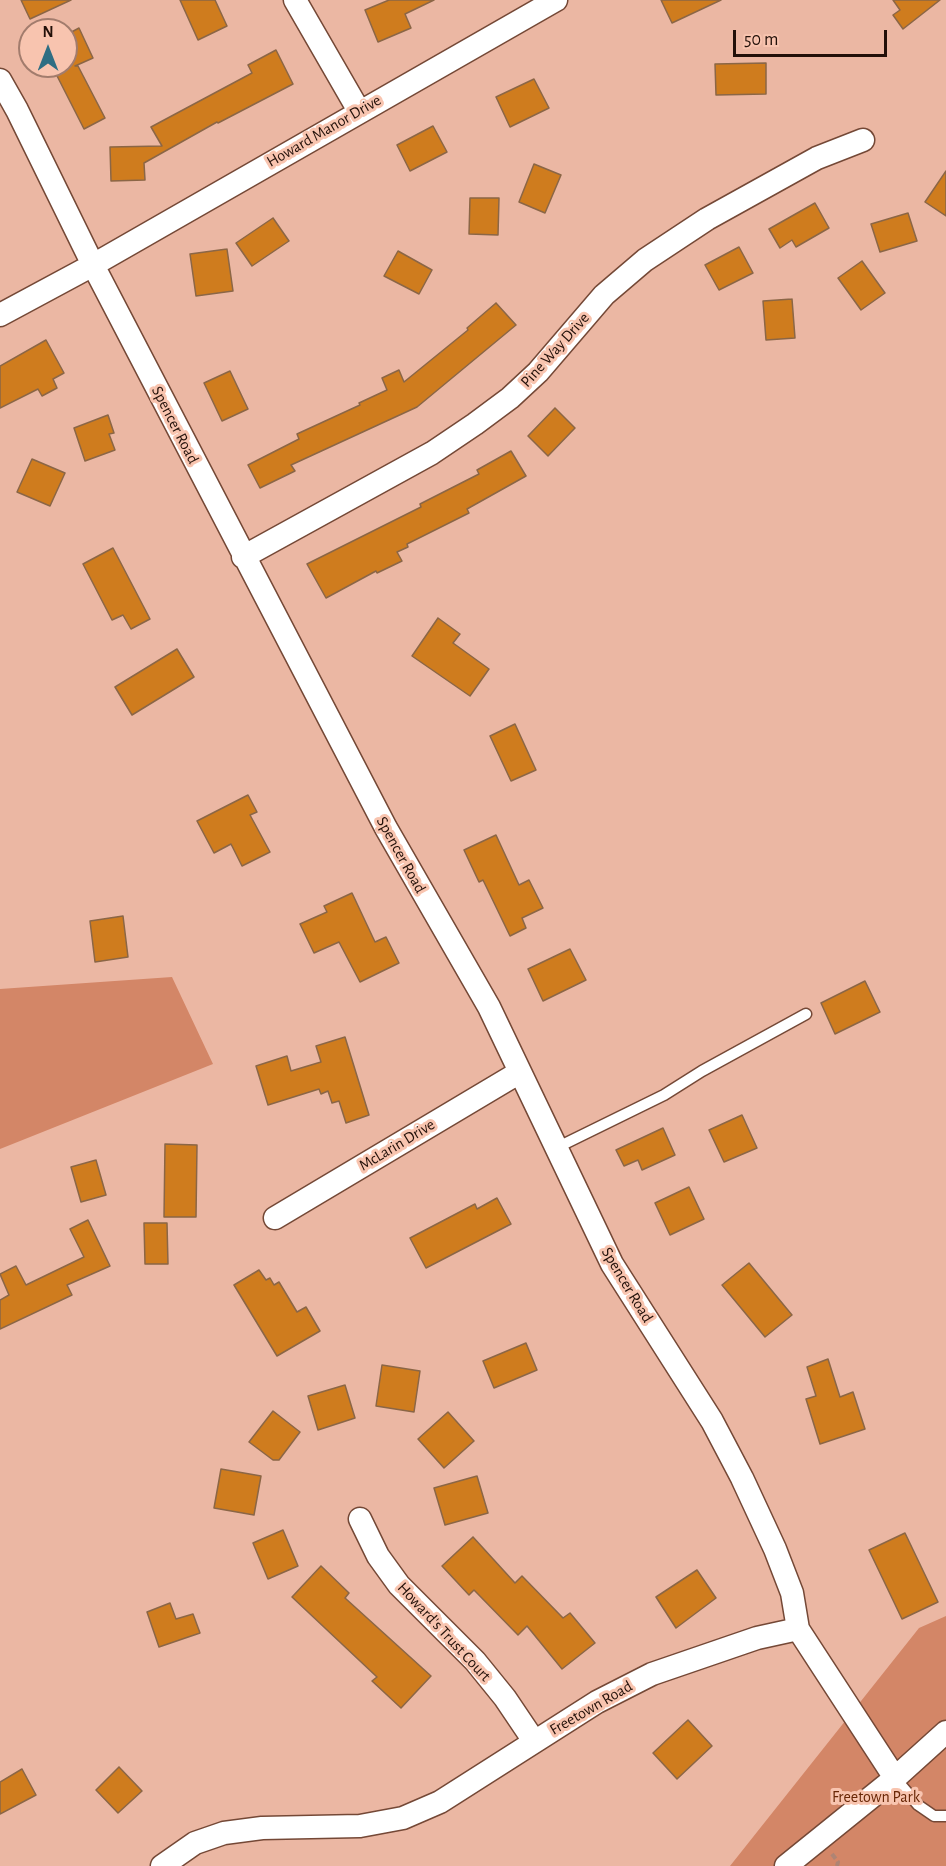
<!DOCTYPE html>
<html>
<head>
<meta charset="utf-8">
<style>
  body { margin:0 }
  #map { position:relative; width:946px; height:1866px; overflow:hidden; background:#ebb7a3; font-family:"Alegreya Sans",sans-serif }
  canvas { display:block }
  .north { position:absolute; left:18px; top:18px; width:60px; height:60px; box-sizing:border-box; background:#f8c4af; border:2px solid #a27c6d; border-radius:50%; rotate:0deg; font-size:16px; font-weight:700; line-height:24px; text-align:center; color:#221009 }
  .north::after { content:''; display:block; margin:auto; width:21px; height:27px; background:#2f6e83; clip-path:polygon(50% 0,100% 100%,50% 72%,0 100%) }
  .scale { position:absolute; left:733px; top:30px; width:154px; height:27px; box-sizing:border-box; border:3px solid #221009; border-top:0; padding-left:8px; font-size:18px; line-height:21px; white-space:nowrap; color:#221009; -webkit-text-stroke:4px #f8c4af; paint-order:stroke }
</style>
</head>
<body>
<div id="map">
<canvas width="946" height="1866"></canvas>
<div class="north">N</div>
<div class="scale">50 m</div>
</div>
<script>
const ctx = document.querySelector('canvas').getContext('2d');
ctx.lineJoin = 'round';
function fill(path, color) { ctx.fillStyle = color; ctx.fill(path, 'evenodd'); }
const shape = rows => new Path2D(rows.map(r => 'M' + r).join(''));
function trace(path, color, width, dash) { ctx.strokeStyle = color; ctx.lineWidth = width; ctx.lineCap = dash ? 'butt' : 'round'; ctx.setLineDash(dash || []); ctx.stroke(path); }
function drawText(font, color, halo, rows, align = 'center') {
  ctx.font = font + ' "Alegreya Sans",sans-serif'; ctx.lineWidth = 6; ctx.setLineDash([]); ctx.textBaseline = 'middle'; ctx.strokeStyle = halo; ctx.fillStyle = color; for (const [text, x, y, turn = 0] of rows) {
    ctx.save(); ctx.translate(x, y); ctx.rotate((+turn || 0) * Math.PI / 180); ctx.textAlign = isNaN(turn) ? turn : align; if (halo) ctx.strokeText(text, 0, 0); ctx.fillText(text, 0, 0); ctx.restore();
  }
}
fill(shape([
  [172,977,213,1064,0,1149,0,989],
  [946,1616,946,1866,730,1866,919,1628]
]), '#d38667');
const building = shape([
  [21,0,71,0,30,19,21,0],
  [180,0,215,0,227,26,198,40,180,0],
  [389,0,434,0,405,14,411,28,378,42,365,10,389,0],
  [661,0,721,0,672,23,661,0],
  [893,0,940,0,903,29,893,15,900,10,893,0],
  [79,28,93,58,75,66,78,66,105,118,84,129,52,66,66,66,66,35,79,28],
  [276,50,293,84,218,123,217,122,144,163,145,180,111,181,110,147,162,146,151,127,252,73,248,65,276,50],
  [766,63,766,94,716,95,715,64,766,63],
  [534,79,549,108,510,127,496,97,534,79],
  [433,126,447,152,410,171,397,145,433,126],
  [534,164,561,175,545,213,519,202,534,164],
  [946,171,946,216,925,202,946,171],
  [470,198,499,198,498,235,469,234,470,198],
  [815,203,829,228,796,247,792,240,780,248,769,229,815,203],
  [908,213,917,241,880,252,871,224,908,213],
  [273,218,289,241,252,266,236,243,273,218],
  [739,247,753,273,719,290,705,265,739,247],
  [227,249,233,291,196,296,190,254,227,249],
  [398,251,432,270,419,294,384,276,398,251],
  [862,261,885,293,861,310,838,278,862,261],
  [792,299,795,338,766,340,763,301,792,299],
  [496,303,516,325,417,407,291,465,295,471,260,488,248,465,299,439,297,434,360,405,359,403,387,390,382,378,399,370,404,382,468,330,467,328,496,303],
  [46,340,64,373,53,379,57,388,42,396,38,389,0,408,0,366,46,340],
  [230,371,248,409,222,421,204,383,230,371],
  [555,408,575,428,548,456,528,436,555,408],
  [108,415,114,433,109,434,115,450,85,461,74,428,108,415],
  [511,451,526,476,467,509,469,513,407,544,408,547,397,552,402,561,377,573,376,571,326,598,307,564,421,507,420,504,479,474,477,470,511,451],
  [32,459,65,473,50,506,17,492,32,459],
  [113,548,150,619,131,629,123,615,112,620,83,564,113,548],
  [438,618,460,634,453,643,489,669,470,696,412,656,438,618],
  [177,649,194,677,132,715,115,687,177,649],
  [515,724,536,770,511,781,490,736,515,724],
  [248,795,257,812,250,815,270,852,242,866,231,844,214,853,197,821,248,795],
  [496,835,519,885,529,880,543,908,522,918,526,928,510,936,483,880,479,882,464,850,496,835],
  [352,893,375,942,386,937,399,963,360,982,339,942,314,953,300,924,327,912,324,906,352,893],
  [123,916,128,957,95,962,90,921,123,916],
  [570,949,586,980,543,1001,528,969,570,949],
  [865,981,880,1012,835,1034,821,1003,865,981],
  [345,1037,369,1115,346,1123,339,1101,332,1103,328,1091,321,1094,319,1089,268,1105,256,1066,287,1056,291,1071,321,1062,316,1046,345,1037],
  [742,1115,757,1148,724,1162,709,1130,742,1115],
  [663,1128,675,1155,642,1170,638,1160,624,1166,616,1150,663,1128],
  [165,1144,197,1145,196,1217,164,1217,165,1144],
  [96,1160,106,1195,81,1202,71,1167,96,1160],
  [689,1187,704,1219,670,1235,655,1203,689,1187],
  [497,1198,511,1224,426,1268,410,1238,475,1204,477,1209,497,1198],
  [88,1220,110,1266,67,1285,72,1295,0,1329,0,1300,9,1295,0,1274,16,1266,26,1285,84,1257,70,1229,88,1220],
  [144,1223,167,1223,168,1264,145,1264,144,1223],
  [749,1263,792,1315,765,1337,722,1285,749,1263],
  [259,1270,266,1280,270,1278,274,1285,279,1282,297,1312,306,1307,320,1331,277,1356,234,1285,259,1270],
  [526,1343,537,1370,494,1388,483,1361,526,1343],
  [828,1359,840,1397,853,1392,865,1429,820,1444,806,1399,816,1396,807,1367,828,1359],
  [382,1365,420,1371,414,1412,376,1406,382,1365],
  [345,1385,355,1418,318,1430,308,1396,345,1385],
  [273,1411,300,1432,279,1460,273,1460,249,1442,273,1411],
  [448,1412,474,1441,444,1468,418,1439,448,1412],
  [221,1469,261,1476,254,1515,214,1508,221,1469],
  [477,1476,488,1513,445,1525,434,1488,477,1476],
  [283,1530,298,1566,268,1579,253,1543,283,1530],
  [905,1533,938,1602,902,1619,869,1550,905,1533],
  [473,1537,515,1583,522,1576,563,1618,570,1613,595,1643,562,1669,527,1626,518,1635,474,1590,469,1595,442,1566,473,1537],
  [321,1566,349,1593,345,1598,431,1676,401,1708,372,1681,377,1677,292,1597,321,1566],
  [697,1570,716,1598,676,1628,656,1597,697,1570],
  [170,1603,176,1619,193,1614,200,1633,159,1647,147,1612,170,1603],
  [688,1720,712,1746,677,1779,653,1753,688,1720],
  [119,1767,142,1791,118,1813,96,1790,119,1767],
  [22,1769,36,1795,0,1814,0,1782,22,1769]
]);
fill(building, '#cf7c1e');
trace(building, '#8b6646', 1.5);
const service = shape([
  [556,1148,664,1095,702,1071,806,1014],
  [895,1778,918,1805,934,1816,946,1816]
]);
const minor = shape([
  [295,0,359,111],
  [0,80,17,110,93,265,386,828,489,1007,612,1264,712,1421,742,1478,775,1549,792,1593,798,1629,895,1778],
  [0,315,93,265,556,0],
  [243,557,432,453,475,424,510,398,538,372,604,295,645,260,707,219,817,158,863,140],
  [275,1218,520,1072],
  [360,1519,378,1556,399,1585,475,1661,505,1698,534,1741],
  [162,1866,195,1843,224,1833,262,1828,360,1826,403,1818,440,1802,597,1702,652,1674,757,1638,798,1629],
  [786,1866,895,1778,946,1732]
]);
trace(service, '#744836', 13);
trace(minor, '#744836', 25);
trace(shape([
  [832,1854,838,1862,837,1866]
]), '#ae8474', 4, [6, 3]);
trace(service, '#fff', 10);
trace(minor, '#fff', 22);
drawText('16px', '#221009', '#f8c4af', [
  ["Howard Manor Drive",324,131,-30],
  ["Pine Way Drive",555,350,-48],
  ["Spencer Road",175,425,63],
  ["Spencer Road",401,855,61],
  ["McLarin Drive",397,1145,-31],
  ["Spencer Road",627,1285,59],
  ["Howard's Trust Court",444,1632,47],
  ["Freetown Road",591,1708,-30]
]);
drawText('16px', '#692706', '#f8c4af', [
  ["Freetown Park",876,1797]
]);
</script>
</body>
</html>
